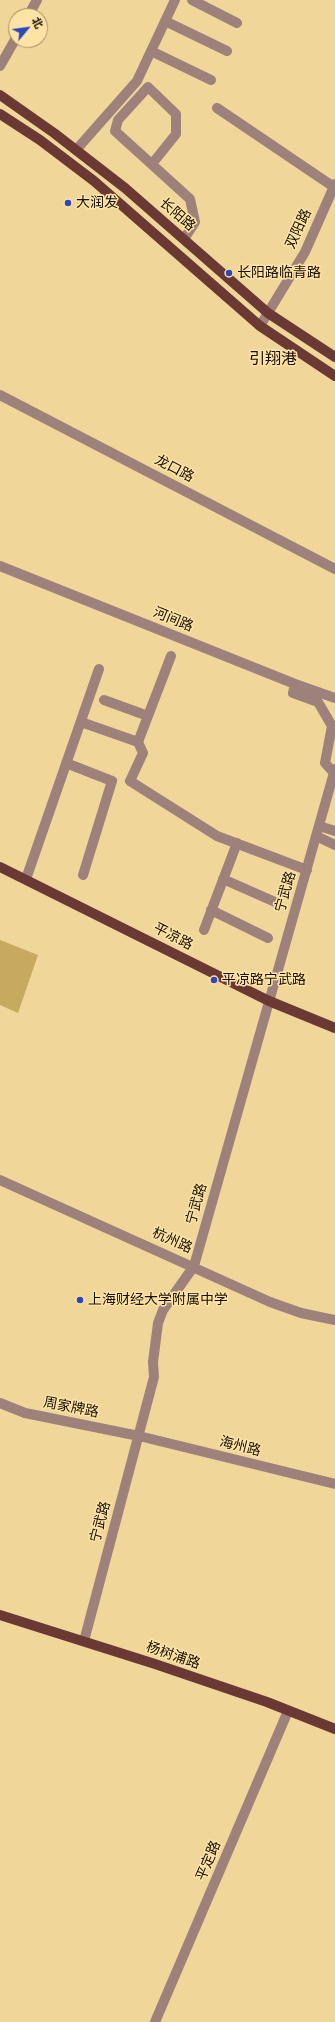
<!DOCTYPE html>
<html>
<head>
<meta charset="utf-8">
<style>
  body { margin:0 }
  #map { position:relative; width:335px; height:2022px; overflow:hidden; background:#f0d699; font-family:"DM Sans","Noto Sans SC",sans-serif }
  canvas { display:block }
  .north { position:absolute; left:8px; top:8px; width:40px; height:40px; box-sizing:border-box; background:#fde3a6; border:1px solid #a18e64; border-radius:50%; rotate:61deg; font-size:11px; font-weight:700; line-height:16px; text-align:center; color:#180f00 }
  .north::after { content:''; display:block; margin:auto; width:14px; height:18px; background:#2c47b8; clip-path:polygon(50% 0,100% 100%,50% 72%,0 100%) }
</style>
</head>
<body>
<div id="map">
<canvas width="335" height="2022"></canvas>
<div class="north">北</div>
</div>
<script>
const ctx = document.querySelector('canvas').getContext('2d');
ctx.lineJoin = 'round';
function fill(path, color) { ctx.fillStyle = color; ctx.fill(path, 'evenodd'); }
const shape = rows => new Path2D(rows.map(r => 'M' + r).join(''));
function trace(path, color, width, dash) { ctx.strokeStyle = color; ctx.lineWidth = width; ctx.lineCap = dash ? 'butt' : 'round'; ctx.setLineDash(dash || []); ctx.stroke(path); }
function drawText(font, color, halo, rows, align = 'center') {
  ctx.font = font + ' "DM Sans","Noto Sans SC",sans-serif'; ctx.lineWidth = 3; ctx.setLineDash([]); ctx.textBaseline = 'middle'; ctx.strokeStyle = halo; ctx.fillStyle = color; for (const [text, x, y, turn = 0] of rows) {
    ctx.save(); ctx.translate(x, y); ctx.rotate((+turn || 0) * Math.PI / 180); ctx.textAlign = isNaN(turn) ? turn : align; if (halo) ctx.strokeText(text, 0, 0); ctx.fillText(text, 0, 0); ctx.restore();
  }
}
fill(shape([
  [0,940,38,955,18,1013,0,1005]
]), '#c7aa60');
trace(shape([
  [192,0,237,23],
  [28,16,37,0],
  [165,21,227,51],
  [151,51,211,80],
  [0,66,16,38],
  [217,108,334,187],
  [76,150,137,81,175,0],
  [152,164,176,134,176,114,148,87,118,120,115,131,190,199,195,222,184,239],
  [260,326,305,252,335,184],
  [0,395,335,569],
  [0,566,295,684,335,698],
  [171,656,138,742,143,753,130,781,217,836,307,870],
  [295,684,293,693,318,702,332,726,325,763,334,773],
  [104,700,148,716],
  [81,722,138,742],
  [66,763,112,781,83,875],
  [319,826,335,831],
  [316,836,335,845],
  [26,879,99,669],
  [223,879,275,902],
  [211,910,268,938],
  [204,930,237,843],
  [0,1180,270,1302,301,1313,335,1320],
  [0,1403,25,1413,139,1436,335,1484],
  [84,1641,154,1377,153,1362,158,1323,163,1310,194,1266,335,769],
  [155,2022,288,1711]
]), '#9f817c', 10);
trace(shape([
  [0,95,54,133,125,188,268,313,335,357],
  [0,114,40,140,94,181,260,326,335,376],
  [0,867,269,1001,335,1028],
  [0,1615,155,1664,267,1702,335,1729]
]), '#6a3933', 10);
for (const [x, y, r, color] of [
  [68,203,4,"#2c47b8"],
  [229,273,4,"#2c47b8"],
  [214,980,4,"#2c47b8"],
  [80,1300,4,"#2c47b8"]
]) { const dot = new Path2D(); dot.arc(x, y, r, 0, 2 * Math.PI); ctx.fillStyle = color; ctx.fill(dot); trace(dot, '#fde3a6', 1.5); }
drawText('14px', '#180f00', '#fde3a6', [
  ["大润发",76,203],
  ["长阳路临青路",237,273],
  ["平凉路宁武路",222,980],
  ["上海财经大学附属中学",88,1300]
], 'left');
drawText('14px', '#180f00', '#fde3a6', [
  ["长阳路",177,215,41],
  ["双阳路",299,229,-65],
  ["龙口路",174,469,28],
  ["河间路",173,620,22],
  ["宁武路",286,892,-74],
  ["平凉路",173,937,27],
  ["宁武路",197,1204,-74],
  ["杭州路",172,1241,24],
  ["周家牌路",71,1408,11],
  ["海州路",240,1447,14],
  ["宁武路",101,1522,-75],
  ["杨树浦路",173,1656,19],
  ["平定路",209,1861,-67]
]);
drawText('16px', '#180f00', '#fde3a6', [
  ["引翔港",273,360]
]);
</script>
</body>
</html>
